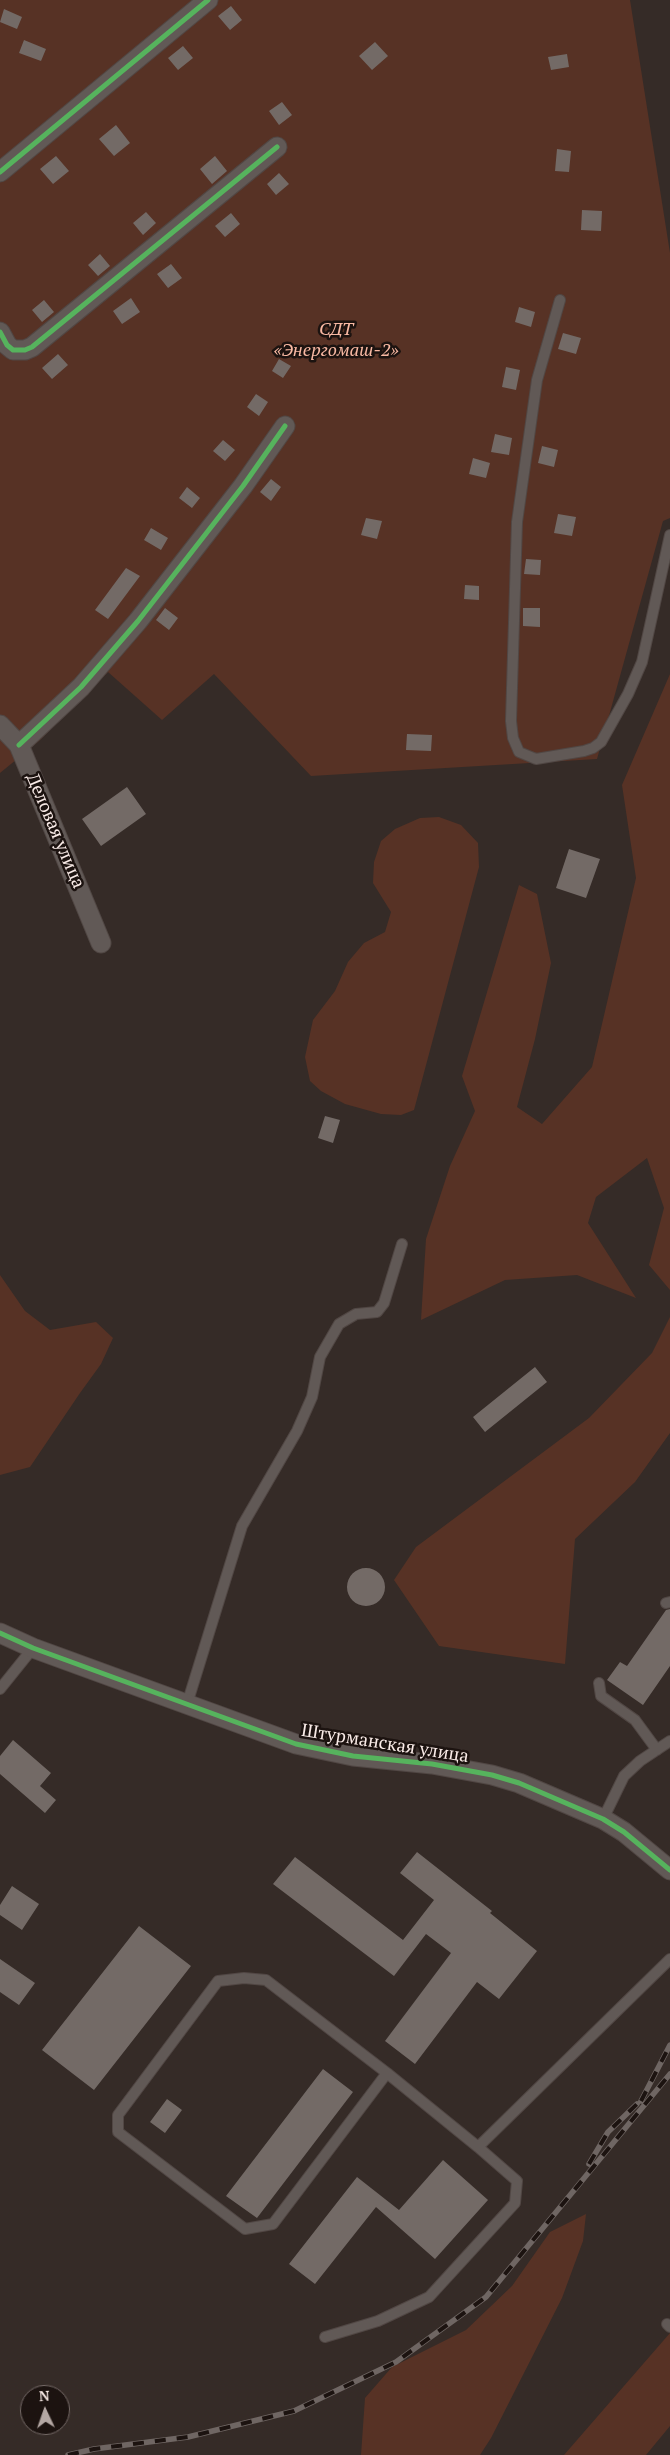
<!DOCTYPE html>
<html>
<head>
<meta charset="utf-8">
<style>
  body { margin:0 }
  #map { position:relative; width:670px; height:2455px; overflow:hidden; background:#352b27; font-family:"PT Serif",serif }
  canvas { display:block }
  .north { position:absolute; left:20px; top:2385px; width:50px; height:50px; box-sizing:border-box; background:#1c1310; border:1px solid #746966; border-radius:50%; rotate:357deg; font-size:14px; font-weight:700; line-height:20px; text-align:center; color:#f9ebe7 }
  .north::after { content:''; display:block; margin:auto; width:18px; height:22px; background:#b4a8a4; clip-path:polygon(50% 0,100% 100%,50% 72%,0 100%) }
</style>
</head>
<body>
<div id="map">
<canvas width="670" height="2455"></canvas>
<div class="north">N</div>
</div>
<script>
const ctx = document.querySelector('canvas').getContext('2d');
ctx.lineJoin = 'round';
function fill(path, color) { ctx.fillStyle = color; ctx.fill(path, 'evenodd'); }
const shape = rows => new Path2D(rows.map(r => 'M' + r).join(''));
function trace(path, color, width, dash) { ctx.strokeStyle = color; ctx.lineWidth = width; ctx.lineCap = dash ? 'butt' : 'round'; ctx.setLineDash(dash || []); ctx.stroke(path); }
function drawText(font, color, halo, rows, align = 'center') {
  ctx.font = font + ' "PT Serif",serif'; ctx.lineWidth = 5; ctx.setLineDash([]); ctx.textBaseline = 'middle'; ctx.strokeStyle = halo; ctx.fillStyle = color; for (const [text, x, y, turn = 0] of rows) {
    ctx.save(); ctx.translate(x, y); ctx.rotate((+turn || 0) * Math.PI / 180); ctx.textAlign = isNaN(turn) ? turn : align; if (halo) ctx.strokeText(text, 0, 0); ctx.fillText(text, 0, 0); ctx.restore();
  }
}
fill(shape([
  [0,0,630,0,670,253,670,518,663,521,597,759,311,776,214,674,162,720,108,672,39,741,0,773],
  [670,674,670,1290,649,1265,664,1208,647,1158,596,1197,588,1223,636,1298,577,1275,505,1280,421,1320,426,1239,450,1166,475,1111,462,1076,519,885,537,894,551,963,535,1039,517,1107,542,1124,592,1067,636,878,622,785],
  [439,817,461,825,478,843,479,867,414,1110,401,1115,381,1114,345,1104,321,1091,310,1081,305,1057,313,1020,335,991,348,962,364,943,385,932,391,912,373,883,374,862,381,841,395,829,420,818],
  [0,1275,25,1311,50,1330,96,1322,113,1338,101,1364,80,1393,30,1467,0,1475],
  [670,1317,670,1433,635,1482,575,1539,565,1664,439,1646,394,1580,416,1547,589,1418,652,1353],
  [586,2214,583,2241,562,2298,491,2438,480,2455,361,2455,365,2398,392,2367,466,2330,512,2286,550,2232],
  [670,2333,670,2426,646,2455,564,2455]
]), '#573225');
fill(shape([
  [231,6,242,20,230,30,218,16],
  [4,9,22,17,17,29,0,22],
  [24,40,46,49,41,61,19,53],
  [375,42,388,56,372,70,359,56],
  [183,46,193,58,178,70,168,58],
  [567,54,569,67,551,70,548,57],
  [282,102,292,115,279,125,269,111],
  [116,125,130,143,114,156,99,139],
  [557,149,571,151,569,172,555,171],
  [56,156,69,171,53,184,40,169],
  [215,156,227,171,212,184,200,169],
  [279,173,289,184,276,195,267,184],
  [582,210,602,211,601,231,581,230],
  [146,212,156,223,143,235,133,223],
  [231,213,240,224,225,237,215,226],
  [100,254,110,266,98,276,88,265],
  [171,264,182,278,168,288,157,274],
  [131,298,140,312,122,324,113,311],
  [44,300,54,312,42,322,32,310],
  [519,307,535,312,531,327,515,322],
  [563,333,581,338,576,354,558,349],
  [58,354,68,365,52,379,42,368],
  [279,359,291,366,283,378,272,371],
  [506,367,520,370,516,390,502,387],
  [256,394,268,402,259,416,247,407],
  [495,434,512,438,509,455,491,452],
  [223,440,235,450,225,461,213,451],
  [542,446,558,450,554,467,538,463],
  [473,458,490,463,486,478,469,474],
  [271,479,281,487,271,501,260,492],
  [187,487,200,498,192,508,179,498],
  [558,514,576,517,572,536,554,533],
  [366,518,382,521,377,539,361,535],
  [151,528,168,538,161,550,144,540],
  [526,559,541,560,540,575,524,574],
  [126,568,140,576,108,619,95,610],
  [465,585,479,586,479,600,464,599],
  [165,608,178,618,169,630,156,620],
  [523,608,540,608,540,627,523,626],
  [407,734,432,735,431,751,406,750],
  [127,787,146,814,101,846,82,819],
  [569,849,600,859,586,898,556,888],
  [325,1116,340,1120,333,1143,318,1138],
  [535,1367,547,1382,485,1432,473,1417],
  '347 1587a19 19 0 1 1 38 0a19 19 0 1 1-38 0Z',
  [670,1609,670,1666,643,1705,607,1680,620,1662,627,1666,666,1610],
  [13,1740,51,1773,40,1786,56,1800,45,1813,0,1774,0,1756],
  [417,1852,492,1911,490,1913,537,1951,499,1999,477,1982,415,2064,385,2041,451,1953,426,1934,394,1976,273,1884,295,1857,403,1940,434,1900,400,1873],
  [12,1886,39,1904,22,1930,0,1915,0,1905],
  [139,1926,191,1966,94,2090,42,2050],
  [0,1959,35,1983,19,2005,0,1992],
  [323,2069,353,2092,257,2218,226,2196],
  [167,2099,182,2110,165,2133,150,2122],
  [443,2160,488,2200,435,2259,376,2207,315,2284,289,2264,357,2177,399,2210]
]), '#736a66');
const service = shape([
  [560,300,537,380,517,522,511,721,513,738,519,752,536,759,584,751,593,748,601,742,628,694,642,662,670,535],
  [666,1603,670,1602],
  [599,1683,601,1696,635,1720,657,1750],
  [0,1689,33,1648],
  [187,1704,242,1526,297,1431,312,1397,320,1357,339,1324,356,1314,377,1312,384,1303,402,1244],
  [603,1819,624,1776,640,1761,670,1741],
  [387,2073,273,2224,245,2229,118,2132,118,2115,218,1981,244,1978,266,1980,387,2073,478,2147,670,1959],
  [667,2324,670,2327],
  [325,2337,378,2321,429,2297,515,2203,517,2181,478,2147]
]);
const minor = shape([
  [0,172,208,0],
  [0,332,7,345,13,350,25,350,32,347,277,147],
  [0,725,19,745,101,943],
  [19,745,81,687,138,621,243,486,285,426],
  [0,1633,33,1648,296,1744,353,1756,432,1764,492,1775,519,1783,603,1819,624,1832,670,1870]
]);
trace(service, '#514744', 12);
trace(minor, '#514744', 21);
trace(service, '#615956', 10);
trace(minor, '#615956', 19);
const rail = shape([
  [641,2101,670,2045],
  [589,2164,608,2132,637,2104],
  [68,2455,94,2449,188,2437,294,2411,396,2362,486,2297,670,2074]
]);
trace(rail, '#6f6663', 5.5);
trace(rail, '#1c1310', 4, [11]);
trace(shape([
  [0,172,208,0],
  [0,332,7,345,13,350,25,350,32,347,277,147],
  [19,745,81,687,138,621,243,486,285,426],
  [0,1633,33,1648,296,1744,353,1756,432,1764,492,1775,519,1783,603,1819,624,1832,670,1870]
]), '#56b35d', 5);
drawText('italic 18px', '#f9b9a3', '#1c1310', [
  ["СДТ",336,330],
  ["«Энергомаш-2»",336,351]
]);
drawText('18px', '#f9ebe7', '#1c1310', [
  ["Деловая улица",55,831,67],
  ["Штурманская улица",385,1744,9]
]);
</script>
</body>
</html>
